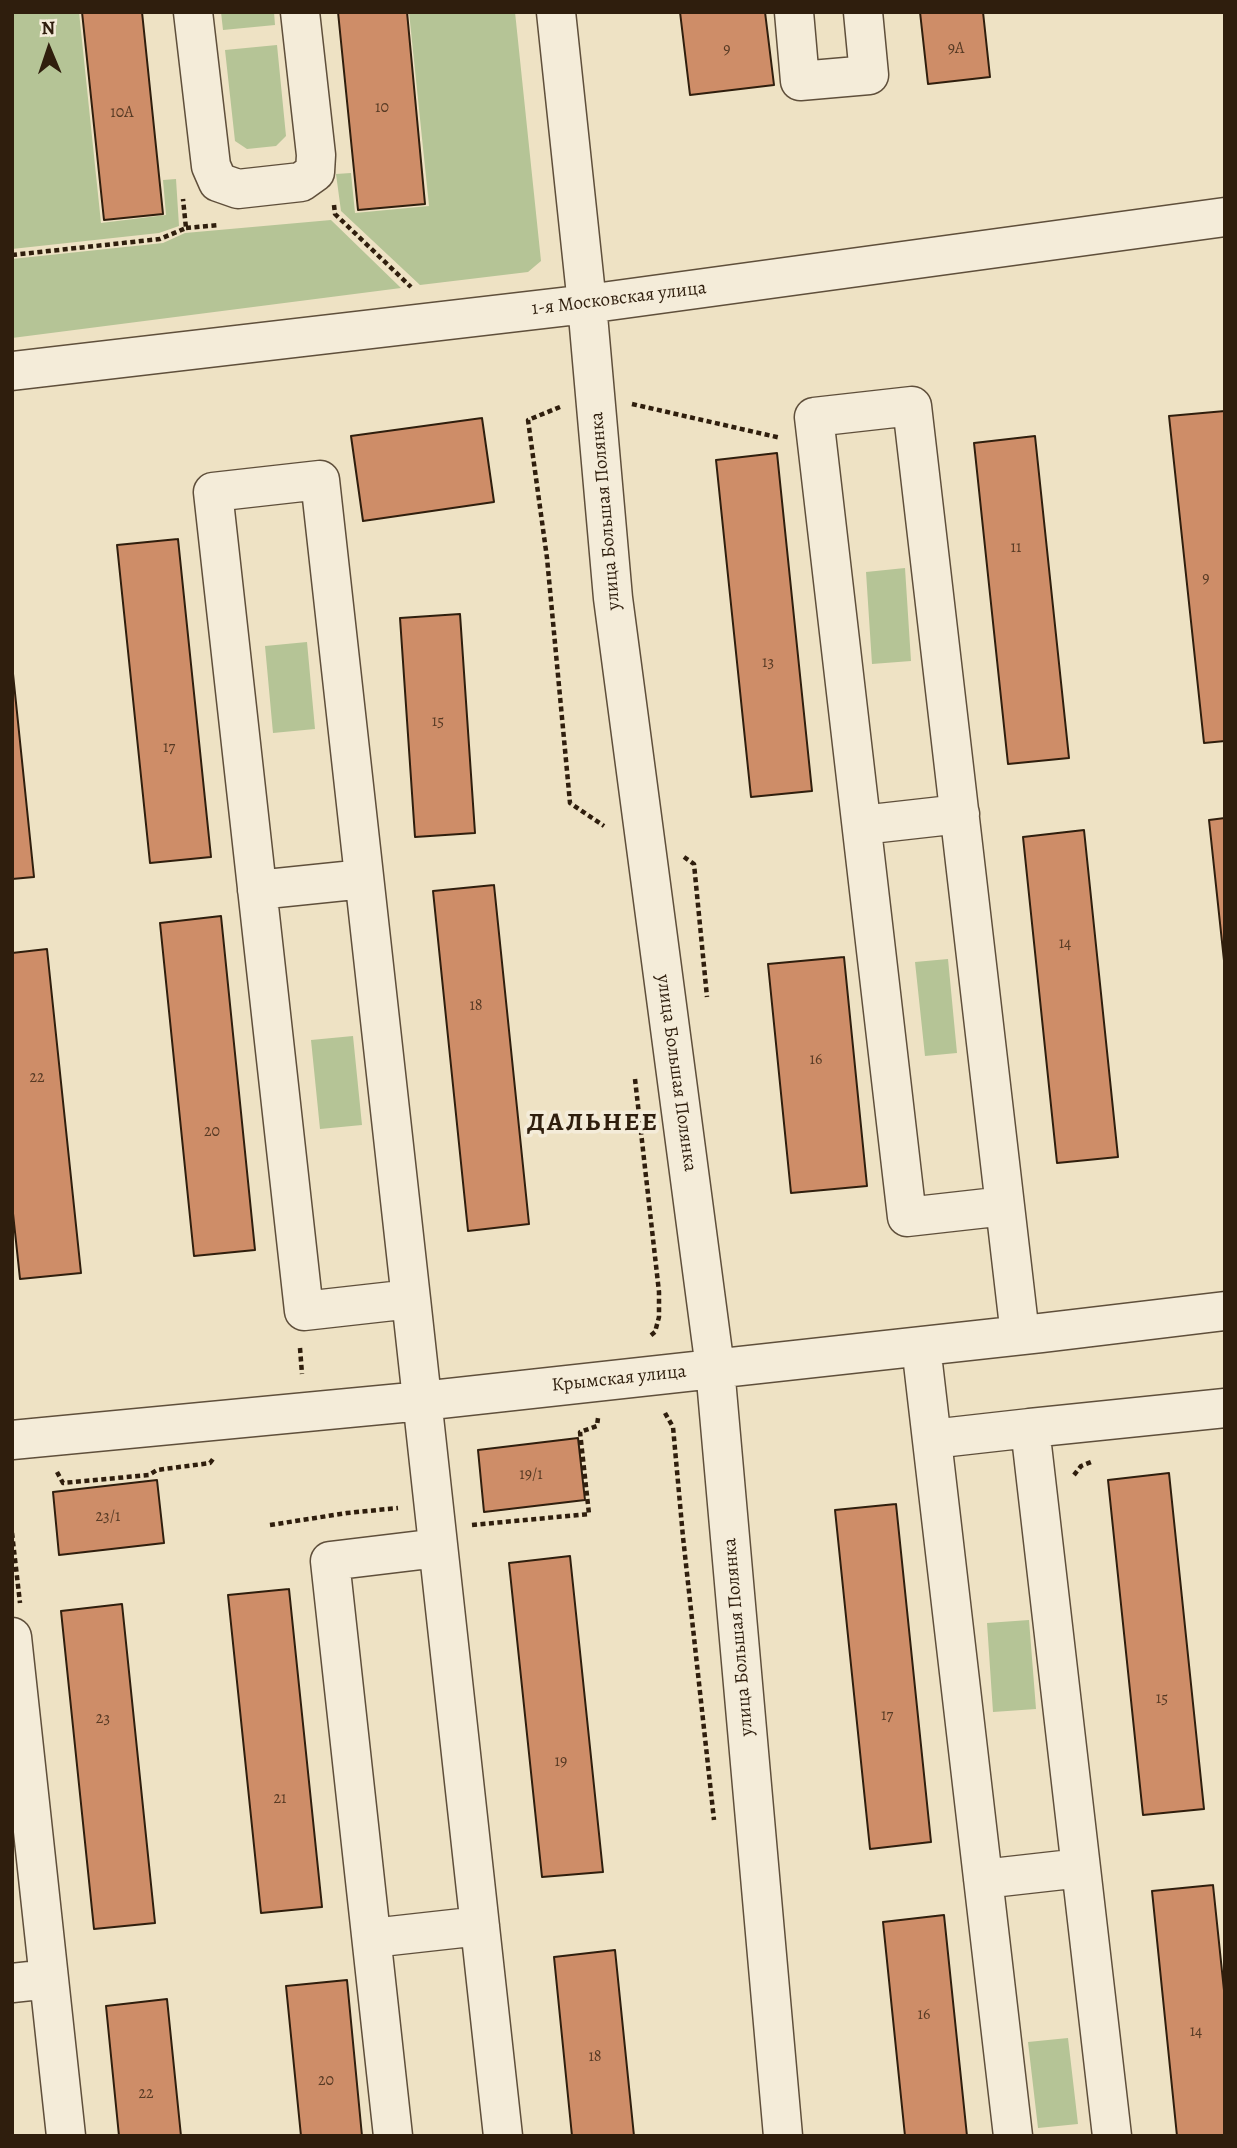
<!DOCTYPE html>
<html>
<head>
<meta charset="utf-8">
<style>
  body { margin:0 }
  #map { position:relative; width:1237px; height:2148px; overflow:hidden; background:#eee2c4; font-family:Alegreya,serif }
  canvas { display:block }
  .frame { position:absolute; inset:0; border:14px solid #2f1e0d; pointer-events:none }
  .north { position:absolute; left:14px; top:14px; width:70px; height:70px; -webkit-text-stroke:5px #f4ecd9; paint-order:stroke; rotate:358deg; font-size:19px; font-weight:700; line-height:28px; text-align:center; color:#2f1e0d }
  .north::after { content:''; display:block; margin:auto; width:24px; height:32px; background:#2f1e0d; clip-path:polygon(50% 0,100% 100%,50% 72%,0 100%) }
</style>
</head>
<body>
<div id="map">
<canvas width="1237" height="2148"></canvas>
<div class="frame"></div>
<div class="north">N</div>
</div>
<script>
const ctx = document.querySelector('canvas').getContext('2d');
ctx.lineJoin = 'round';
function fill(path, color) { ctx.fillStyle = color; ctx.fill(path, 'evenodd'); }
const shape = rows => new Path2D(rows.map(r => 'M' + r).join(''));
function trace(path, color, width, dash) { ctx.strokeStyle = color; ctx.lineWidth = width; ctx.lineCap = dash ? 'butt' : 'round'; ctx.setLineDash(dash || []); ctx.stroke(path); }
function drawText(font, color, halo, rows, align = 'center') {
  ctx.font = font + ' Alegreya,serif'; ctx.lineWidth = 7; ctx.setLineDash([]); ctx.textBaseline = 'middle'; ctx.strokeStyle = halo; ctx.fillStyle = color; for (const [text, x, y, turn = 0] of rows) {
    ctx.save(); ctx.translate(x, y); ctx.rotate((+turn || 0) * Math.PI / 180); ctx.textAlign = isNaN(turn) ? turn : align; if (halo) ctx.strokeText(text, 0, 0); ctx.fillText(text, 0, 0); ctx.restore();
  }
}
fill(shape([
  [12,12,79,12,101,223,166,215,163,180,176,179,179,226,159,233,12,249],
  [221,12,274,12,275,25,223,30],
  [409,12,515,12,541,261,528,272,420,285,341,211,336,174,351,173,355,213,429,206],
  [277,45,286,136,276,146,247,149,235,141,225,50],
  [331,220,401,288,12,338,12,259,163,243,185,233],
  [905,568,911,661,872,664,866,572],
  [307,642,315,729,273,733,265,646],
  [948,959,957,1053,925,1056,915,962],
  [353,1036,362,1125,320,1129,311,1040],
  [1029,1620,1036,1709,993,1712,987,1623],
  [1068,2038,1078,2124,1038,2128,1028,2042]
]), '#b5c496');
const building = shape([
  [82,12,142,12,163,214,104,220,82,12],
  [338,12,407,12,425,204,358,210,338,12],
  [680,12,765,12,774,85,690,95,680,12],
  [920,12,983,12,990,77,928,84,920,12],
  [1225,411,1225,741,1204,743,1169,416,1225,411],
  [482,418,494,502,363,521,351,436,482,418],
  [1035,436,1069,758,1008,764,974,443,1035,436],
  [777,453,812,791,751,797,716,460,777,453],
  [178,539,211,857,150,863,117,545,178,539],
  [460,614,475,833,415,837,400,618,460,614],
  [12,664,34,877,12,879,12,664],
  [1225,818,1225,970,1209,820,1225,818],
  [1084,830,1118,1157,1057,1163,1023,837,1084,830],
  [494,885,529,1224,468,1231,433,891,494,885],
  [221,916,255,1250,194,1256,160,923,221,916],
  [47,949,81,1273,20,1279,12,1204,12,953,47,949],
  [844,957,867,1186,791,1193,768,964,844,957],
  [578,1438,585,1500,484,1512,478,1450,578,1438],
  [1169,1473,1204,1809,1143,1815,1108,1480,1169,1473],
  [157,1480,164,1543,59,1555,53,1492,157,1480],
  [896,1504,931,1842,870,1849,835,1510,896,1504],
  [570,1556,603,1872,542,1877,509,1563,570,1556],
  [289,1589,322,1907,261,1913,228,1595,289,1589],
  [122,1604,155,1923,94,1929,61,1611,122,1604],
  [1213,1885,1225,2000,1225,2136,1177,2136,1152,1891,1213,1885],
  [944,1915,967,2136,905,2136,883,1922,944,1915],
  [615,1950,634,2136,572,2136,554,1957,615,1950],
  [347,1980,362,2136,301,2136,286,1986,347,1980],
  [167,1999,181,2136,119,2136,106,2006,167,1999]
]);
fill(building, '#ce8d68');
trace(building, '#2f1e0d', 2);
const minor = shape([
  [193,12,211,166,218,182,238,189,301,182,315,172,316,155,300,12],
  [556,12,587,304,613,598,715,1368,783,2136],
  [794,12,800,81,869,75,863,12],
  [12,371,587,304,1225,217],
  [862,825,960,814],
  [257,890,364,879],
  [1005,1206,907,1217,814,417,912,406,1005,1206,1020,1335],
  [411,1299,304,1311,213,492,320,480,411,1299,503,2136],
  [921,1346,1013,2136],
  [1030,1428,1225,1408],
  [932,1439,1030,1428,1112,2136],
  [12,1440,422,1401,1041,1333,1225,1311],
  [12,1637,66,2136],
  [983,1879,1081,1868],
  [372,1938,480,1926],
  [12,1983,49,1979],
  [393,2136,330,1561,438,1548]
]);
trace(minor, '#5f4f3b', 41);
trace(shape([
  [334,205,335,214,411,287],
  [186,228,219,225],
  [12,255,160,239,186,228,183,199],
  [632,404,781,438],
  [560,407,528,420,547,558,570,803,604,826],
  [684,857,694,864,707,997],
  [635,1079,659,1292,659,1317,655,1332,650,1336],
  [300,1348,302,1374],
  [665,1413,673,1427,683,1537,714,1820],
  [57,1472,63,1483,149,1475,157,1470,210,1463,213,1459],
  [1074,1475,1081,1466,1091,1462],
  [270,1525,347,1513,398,1508],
  [472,1525,589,1514,580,1432,597,1426,598,1418],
  [12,1533,20,1603]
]), '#2f1e0d', 4.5, [5, 3.5]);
trace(minor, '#f4ecd9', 38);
drawText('16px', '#573a24', null, [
  ["9А",956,49],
  ["9",727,50],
  ["10",382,108],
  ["10А",122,113],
  ["11",1016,548],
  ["9",1206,579],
  ["13",768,663],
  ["15",438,722],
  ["17",169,748],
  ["14",1065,944],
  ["18",476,1006],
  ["16",816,1060],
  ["22",37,1078],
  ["20",212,1132],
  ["19/1",531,1475],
  ["23/1",108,1517],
  ["15",1162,1699],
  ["17",887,1716],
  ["23",103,1719],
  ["19",561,1762],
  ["21",280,1799],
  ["16",924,2015],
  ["14",1196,2032],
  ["18",595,2057],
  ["20",326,2081],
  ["22",146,2094]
]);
drawText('19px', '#2f1e0d', '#f4ecd9', [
  ["1-я Московская улица",619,299,-7],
  ["улица Большая Полянка",606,511,-95],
  ["улица Большая Полянка",676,1073,82],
  ["Крымская улица",619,1379,-6],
  ["улица Большая Полянка",739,1637,-95]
]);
ctx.letterSpacing = '2px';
drawText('bold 26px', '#2f1e0d', '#f4ecd9', [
  ["ДАЛЬНЕЕ",593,1124]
]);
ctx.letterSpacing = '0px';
</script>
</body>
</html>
